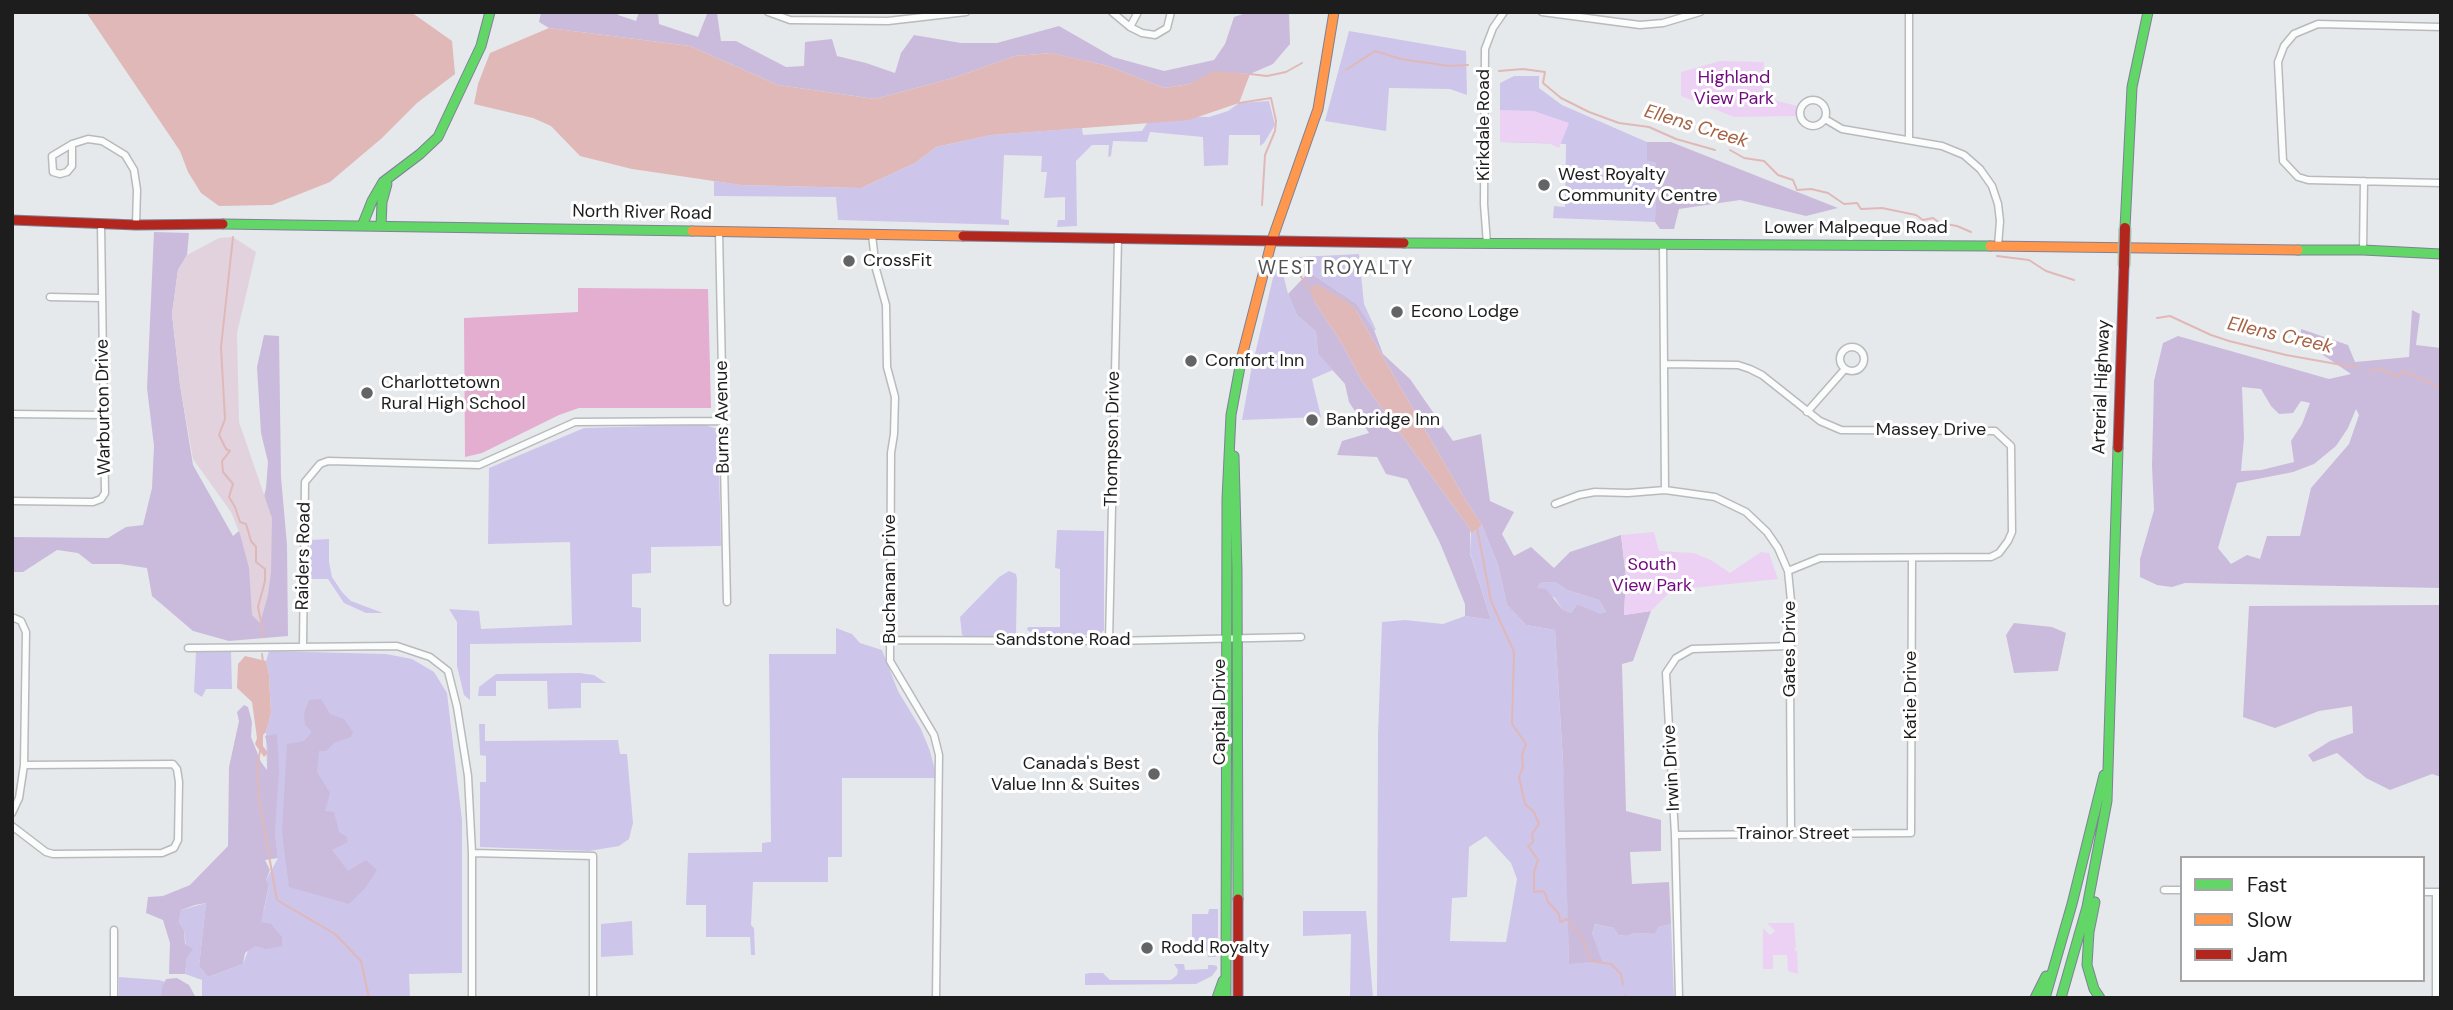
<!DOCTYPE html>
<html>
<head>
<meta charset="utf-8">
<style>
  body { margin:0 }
  #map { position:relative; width:2453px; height:1010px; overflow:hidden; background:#e6e9ec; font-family:"DM Sans",sans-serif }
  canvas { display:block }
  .frame { position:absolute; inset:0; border:14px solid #1d1d1d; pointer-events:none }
  .legend { position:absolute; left:2180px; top:856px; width:245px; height:126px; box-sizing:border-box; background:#fff; border:2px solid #a5a5a5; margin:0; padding:9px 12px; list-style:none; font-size:21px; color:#1d1d1d }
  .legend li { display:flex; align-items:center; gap:14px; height:35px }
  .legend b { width:35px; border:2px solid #a5a5a5 }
</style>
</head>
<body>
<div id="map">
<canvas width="2453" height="1010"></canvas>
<div class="frame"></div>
<ul class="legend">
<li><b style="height:9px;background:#63d668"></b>Fast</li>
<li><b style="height:9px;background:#ff974d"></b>Slow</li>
<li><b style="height:9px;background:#b3261e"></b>Jam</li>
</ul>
</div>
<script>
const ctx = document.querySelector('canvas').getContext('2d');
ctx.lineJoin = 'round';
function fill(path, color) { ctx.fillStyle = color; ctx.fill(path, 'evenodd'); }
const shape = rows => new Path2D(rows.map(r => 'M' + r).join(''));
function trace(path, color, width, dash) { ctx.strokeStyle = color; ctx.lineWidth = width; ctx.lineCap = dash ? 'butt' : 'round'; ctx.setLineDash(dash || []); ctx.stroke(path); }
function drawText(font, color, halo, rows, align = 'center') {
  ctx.font = font + ' "DM Sans",sans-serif'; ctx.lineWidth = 6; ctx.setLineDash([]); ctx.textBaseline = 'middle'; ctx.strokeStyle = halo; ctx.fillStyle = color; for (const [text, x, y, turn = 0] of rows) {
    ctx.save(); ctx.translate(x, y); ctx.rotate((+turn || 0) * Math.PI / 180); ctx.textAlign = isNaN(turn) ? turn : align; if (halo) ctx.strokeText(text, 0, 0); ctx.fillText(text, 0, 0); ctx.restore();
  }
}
fill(shape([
  [1349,31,1466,51,1467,95,1450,89,1389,88,1386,131,1325,121],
  [1514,76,1539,76,1539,88,1562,105,1647,142,1647,161,1656,163,1655,222,1553,218,1554,206,1565,207,1566,144,1500,142,1500,83],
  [1269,101,1275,125,1264,143,1260,146,1260,135,1229,135,1228,165,1204,166,1203,137,1150,132,1147,142,1113,141,1111,156,1108,157,1109,145,1092,145,1076,161,1077,226,1057,227,1058,220,1065,220,1065,197,1044,198,1047,172,1041,172,1042,156,1004,155,1001,219,1009,220,1009,225,838,220,836,197,714,196,714,181,741,185,861,188,915,163,936,147,991,135,1082,128,1083,135,1142,131,1152,115,1209,117,1228,111,1239,103],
  [1359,254,1364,304,1376,330,1374,330,1357,304,1309,272,1299,257],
  [1275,269,1282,270,1288,294,1297,315,1316,332,1318,354,1333,370,1312,379,1321,417,1242,420,1251,371],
  [689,425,705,425,718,429,721,546,651,547,651,573,632,574,632,607,641,608,641,642,470,644,470,700,464,695,457,666,457,622,449,609,479,611,481,629,572,625,570,542,488,544,489,468,584,428],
  [1482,525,1498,565,1507,605,1526,625,1555,630,1565,796,1569,964,1592,934,1595,924,1614,928,1618,935,1627,936,1635,933,1655,934,1657,927,1671,924,1674,998,1377,998,1378,735,1382,622,1405,620,1443,624,1465,616,1491,620,1470,552,1471,534],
  [1486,836,1511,863,1517,879,1506,942,1450,941,1452,898,1467,897,1469,847],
  [1057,530,1104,531,1104,630,1100,635,1036,635,1027,630,1028,627,1060,627,1060,569,1055,568],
  [329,539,329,562,332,577,342,592,351,601,383,613,366,613,344,603,328,579,309,579,310,540],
  [1009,571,1016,574,1017,579,1016,636,965,637,962,635,960,617,999,577],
  [1555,582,1567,590,1599,600,1606,612,1600,615,1577,604,1571,613,1562,609,1555,598,1536,589,1540,583],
  [836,628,852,634,860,643,882,650,898,691,921,729,930,751,937,778,842,778,842,857,828,857,828,882,753,882,751,925,754,928,755,955,751,955,750,937,706,937,706,905,686,905,688,853,762,852,762,843,771,842,769,654,836,654],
  [231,650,232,689,206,689,202,697,194,692,196,652],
  [269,651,386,654,412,659,434,672,447,693,462,820,462,973,409,974,410,998,202,998,202,980,185,974,187,956,184,930,179,922,181,910,206,903,199,966,208,977,243,964,264,909,269,886,266,880,278,858,267,771,266,732,271,713,269,675,266,661],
  [580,673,594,675,606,683,581,683,581,708,548,709,547,681,496,681,496,696,478,696,479,687,496,674],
  [479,724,485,724,485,741,618,740,620,754,627,754,633,823,629,839,619,846,589,851,480,847,480,782,486,782,486,756,480,755],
  [1209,909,1218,909,1218,956,1215,957,1208,957,1207,951,1192,951,1192,914,1208,914],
  [1303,911,1366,911,1373,998,1350,998,1351,934,1303,936],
  [632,921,633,955,601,957,601,924],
  [1174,964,1184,964,1185,970,1208,969,1208,965,1213,965,1217,966,1217,969,1212,976,1196,984,1085,985,1085,974,1090,973,1103,973,1110,980,1171,980,1177,975,1178,970],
  [119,977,159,980,191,990,193,998,119,998]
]), '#cec5eb');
fill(shape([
  [541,12,617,12,618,15,636,21,639,12,658,12,659,24,698,37,707,14,717,13,721,41,736,41,786,67,804,66,805,42,832,39,837,56,866,63,895,73,901,53,914,35,961,43,997,43,1059,26,1113,57,1164,71,1214,60,1225,44,1234,17,1249,12,1289,12,1290,44,1273,64,1250,74,1214,72,1189,84,1164,88,1108,66,1051,53,1015,56,953,78,875,99,778,85,690,46,549,28,539,22],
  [1647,142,1671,142,1838,208,1806,216,1740,200,1679,209,1674,229,1660,229,1655,222,1656,163,1647,161],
  [154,232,189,233,187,255,178,270,172,314,180,385,193,465,233,536,260,513,266,488,268,462,261,433,257,367,264,335,279,336,281,477,287,545,288,636,229,641,193,631,152,596,147,568,120,564,92,564,78,553,57,550,23,572,12,572,12,537,108,538,126,527,143,525,152,488,154,446,147,388],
  [1309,272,1357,304,1374,330,1383,354,1410,379,1453,441,1481,434,1490,501,1514,512,1502,534,1514,556,1531,547,1554,568,1570,552,1621,535,1626,577,1624,615,1651,611,1633,661,1622,664,1626,811,1661,820,1661,851,1630,852,1632,884,1669,882,1671,924,1658,927,1655,934,1635,933,1627,936,1618,935,1614,928,1595,924,1592,934,1602,961,1569,964,1563,762,1555,630,1526,625,1507,605,1498,565,1482,525,1465,499,1356,310,1314,301,1341,342,1362,381,1470,529,1470,553,1491,620,1465,616,1465,604,1440,543,1407,479,1386,474,1377,457,1337,455,1342,441,1369,433,1349,402,1345,384,1318,354,1316,332,1297,315,1288,294],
  [1555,582,1567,590,1599,600,1606,612,1600,614,1577,604,1571,613,1562,609,1546,589,1537,588,1540,583],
  [2412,310,2420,314,2416,345,2441,348,2441,588,2185,583,2172,587,2157,585,2140,577,2140,559,2154,510,2152,466,2154,381,2163,343,2178,336,2329,379,2351,374,2301,340,2301,329,2348,345,2355,362,2409,357],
  [2242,387,2261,389,2271,406,2279,414,2293,413,2301,401,2310,403,2302,424,2291,441,2294,462,2261,470,2241,471,2244,438],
  [2356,409,2359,415,2349,444,2311,488,2300,536,2267,536,2260,559,2247,555,2231,564,2218,548,2237,483,2293,472,2314,464,2336,446,2348,428],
  [2441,605,2441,777,2432,774,2390,790,2366,778,2337,753,2313,762,2308,755,2330,741,2353,733,2352,706,2319,711,2275,728,2243,717,2249,606],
  [2014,623,2052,627,2066,633,2058,671,2014,673,2006,635],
  [321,699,330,714,344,719,353,732,351,737,334,743,326,751,319,751,317,772,330,793,325,811,334,812,339,832,347,837,348,842,332,850,348,871,366,860,377,870,365,888,349,904,289,887,282,832,287,744,304,741,312,732,305,725,304,713,309,700],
  [244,705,248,707,252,722,251,737,261,762,267,770,268,747,265,736,277,734,279,770,275,833,278,858,265,860,270,870,266,880,269,885,261,922,271,924,282,937,282,946,266,949,255,946,245,953,243,964,208,977,199,966,206,903,195,905,181,910,179,922,184,930,185,944,193,949,187,957,185,974,169,974,170,943,163,920,146,913,148,897,163,896,190,885,228,846,229,767,239,721,237,712],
  [177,978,189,985,196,998,161,998,162,988,166,979]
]), '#cabbdc');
fill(shape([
  [233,237,256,252,237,333,239,422,272,518,271,572,268,595,260,623,252,615,249,568,240,534,231,512,193,459,180,385,172,314,178,270,187,255,219,238]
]), '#e1d2de');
fill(shape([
  [1720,61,1764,62,1762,97,1801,107,1800,116,1734,117,1681,96,1681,72],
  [1500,110,1534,111,1569,123,1559,148,1548,143,1500,142],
  [1654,532,1659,551,1694,553,1711,560,1730,573,1761,552,1769,553,1778,579,1692,588,1668,594,1651,611,1624,615,1626,577,1621,535],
  [1767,923,1794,923,1796,947,1794,950,1797,951,1798,974,1788,971,1787,955,1773,955,1773,969,1763,969,1763,928,1770,935,1775,931]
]), '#edd1f4');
fill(shape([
  [578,288,708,289,711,408,579,408,559,415,482,453,465,457,464,318,578,312]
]), '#e3aecf');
fill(shape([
  [86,12,411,12,452,41,455,74,417,103,382,138,330,182,272,205,219,206,201,193,188,172,180,151],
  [549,28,690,46,778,85,875,99,953,78,1015,56,1052,53,1108,66,1164,88,1189,84,1214,71,1250,74,1239,103,1189,120,991,135,936,147,915,163,861,188,741,185,632,169,580,156,551,126,533,118,474,104,478,84,490,53],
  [1316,284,1348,302,1356,310,1465,499,1482,525,1471,534,1470,529,1362,381,1341,342,1314,301,1310,289],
  [245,656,266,661,269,675,271,713,266,732,263,735,263,746,268,753,264,757,255,744,257,738,252,702,237,688,238,664]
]), '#e0b8b8');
trace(shape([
  [1346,70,1375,51,1401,59,1449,66,1468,65],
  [1499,71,1523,69,1545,72,1543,83,1561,98,1589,112,1619,123,1649,127,1676,139,1715,150],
  [1250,74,1267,76,1286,72,1302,63],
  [1239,103,1271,98,1276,121,1275,131,1265,155,1262,205],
  [1730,150,1744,158,1764,161,1778,175,1793,180,1797,190,1811,189,1828,193,1844,204,1857,203,1861,209,1882,208,1916,215,1923,220,1933,218,1940,223,1957,226,1971,232],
  [233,237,221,347,225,419,219,435,226,449,230,451,222,461,223,472,233,484,229,497,235,507,240,522,246,524,251,541,256,547,256,562,265,569,265,581,258,607,264,636],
  [1997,256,2029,260,2046,271,2074,280],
  [1295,259,1299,274,1310,289],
  [2157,318,2170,316,2211,335,2229,341,2286,355,2359,368],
  [2370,372,2378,368,2398,377,2403,371,2441,388],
  [1477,528,1491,601,1514,652,1512,724,1526,744,1522,755,1523,767,1519,777,1525,804,1534,812,1539,824,1532,834,1533,842,1528,846,1538,860,1534,872,1534,892,1542,891,1545,893,1548,902,1559,914,1560,922,1567,919,1583,939,1591,961,1611,964,1621,974,1623,984],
  [262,654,263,662],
  [260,751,257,768,259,800,277,900,335,934,361,961,369,998],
  [1625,995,1627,998]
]), '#e0b8b8', 2);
const street = shape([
  [768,12,790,20,888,21,966,12],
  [1112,12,1130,27,1142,33,1155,35,1167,28,1171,12],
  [1542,12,1640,25,1663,23,1700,12],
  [1130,27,1138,12],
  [2441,27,2318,24,2294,34,2284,46,2278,62,2283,161,2298,177,2308,180,2441,183],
  '1800 113a13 13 0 1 1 26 0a13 13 0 1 1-26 0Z',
  [1825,119,1842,129,1942,146,1964,155,1980,169,1992,186,1998,204,2000,221,1998,246],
  [1909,140,1909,12],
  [72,144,72,166,67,172,60,174,53,172,52,156,72,144,88,139,102,141,125,155,134,170,137,190,136,225],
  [719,232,727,602],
  [872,235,876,269,886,305,887,367,895,397,894,434,891,453,890,661,934,735,939,755,936,998],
  [1487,244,1484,204,1485,49,1493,28,1504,12],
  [1663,246,1665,490,1715,497,1746,512,1767,532,1778,548,1788,571,1792,611,1790,673,1791,835],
  [2363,250,2364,181],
  [50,297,102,298],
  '1840 359a12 12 0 1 1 24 0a12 12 0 1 1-24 0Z',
  [1664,364,1738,365,1750,369,1762,375,1820,421,1841,430,1995,431,2011,446,2012,532,2008,541,1999,553,1991,557,1820,558,1788,571],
  [1807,412,1845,369],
  [12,414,104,415],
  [12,501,93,502,101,499,105,493,101,224],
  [1555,504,1579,495,1595,492,1628,493,1665,490],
  [12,617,21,621,26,632,24,765,19,798,12,813],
  [889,640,1109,641,1301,637],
  [1109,641,1118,238],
  [303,646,305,482,320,464,328,461,479,465,575,422,723,421],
  [188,648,397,646,430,657,448,671,457,707,468,776,472,853,472,998],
  [12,826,46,852,53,854,162,853,174,848,178,840,179,782,177,769,173,764,24,765],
  [1675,835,1911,833,1912,558],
  [472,853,593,856,593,998],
  [2164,890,2182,890],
  [2423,892,2441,892],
  [2436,892,2436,998],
  [114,998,114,930],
  [1679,998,1675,835,1666,673,1676,658,1692,649,1791,646]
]);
const fast = shape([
  [223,224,692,231],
  [362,226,372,201,383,182,420,154,438,137,481,46,490,12],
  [381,226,382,202,387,184],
  [2125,228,2132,87,2148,12],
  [1404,243,1990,246],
  [2298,250,2363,250,2441,254],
  [1234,456,1237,571,1238,899],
  [2095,902,2089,932,2087,965,2094,989,2100,998],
  [1217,998,1223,981],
  [1226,998,1227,499,1231,415,1242,356],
  [2035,998,2046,976],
  [2045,998,2072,904,2104,775],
  [2061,998,2087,907,2107,801,2118,448]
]);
const slow = shape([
  [692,231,963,236],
  [1990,246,2298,250],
  [1242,356,1272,240,1318,109,1334,12]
]);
const jam = shape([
  [12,220,136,225,223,224],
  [963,236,1404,243],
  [2118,448,2124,266],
  [1238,899,1238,998]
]);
trace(street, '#b9babc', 9);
trace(fast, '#7e8197', 11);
trace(slow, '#7e8197', 11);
trace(jam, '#7e8197', 11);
trace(street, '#fbfcfc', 6);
trace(fast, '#63d668', 9);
trace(slow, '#ff974d', 9);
trace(jam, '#b3261e', 9);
const jamBridge = shape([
  [2124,266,2125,228]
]);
trace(jamBridge, '#9bc0ae', 13, []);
trace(jamBridge, '#b3261e', 10);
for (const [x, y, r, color] of [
  [1544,185,7,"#636465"],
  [849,261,7,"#636465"],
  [1397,312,7,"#636465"],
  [1191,361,7,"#636465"],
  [367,393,7,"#636465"],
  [1312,420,7,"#636465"],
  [1154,774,7,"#636465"],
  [1147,948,7,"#636465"]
]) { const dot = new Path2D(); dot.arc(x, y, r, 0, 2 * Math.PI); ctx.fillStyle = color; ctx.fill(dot); trace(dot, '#fff', 2.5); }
drawText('18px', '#70087e', '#fff', [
  ["Highland",1734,78],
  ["View Park",1734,99],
  ["South",1652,565],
  ["View Park",1652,586]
]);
drawText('18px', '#1d1d1d', '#fff', [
  ["Kirkdale Road",1484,125,-90],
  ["North River Road",642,213,1],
  ["Lower Malpeque Road",1856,228],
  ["Arterial Highway",2102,387,-88],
  ["Warburton Drive",104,407,-91],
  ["Burns Avenue",723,417,-91],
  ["Massey Drive",1931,430],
  ["Thompson Drive",1113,439,-89],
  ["Raiders Road",304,556,-89],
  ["Buchanan Drive",890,579,-90],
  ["Sandstone Road",1063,640],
  ["Gates Drive",1790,649,-90],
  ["Katie Drive",1911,695,-90],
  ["Capital Drive",1220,712,-90],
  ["Irwin Drive",1672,768,-93],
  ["Trainor Street",1793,834]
]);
drawText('18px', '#1d1d1d', '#fff', [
  ["West Royalty",1558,175],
  ["Community Centre",1558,196],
  ["CrossFit",863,261],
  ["Econo Lodge",1411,312],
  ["Comfort Inn",1205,361],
  ["Charlottetown",381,383],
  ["Rural High School",381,404],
  ["Banbridge Inn",1326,420],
  ["Canada's Best",1140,764,"right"],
  ["Value Inn & Suites",1140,785,"right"],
  ["Rodd Royalty",1161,948]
], 'left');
drawText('italic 19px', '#a76244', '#fff', [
  ["Ellens Creek",1696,127,17],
  ["Ellens Creek",2280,336,13]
]);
ctx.letterSpacing = '2px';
drawText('19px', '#505050', '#fff', [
  ["WEST ROYALTY",1336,269]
]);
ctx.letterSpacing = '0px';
</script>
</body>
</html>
